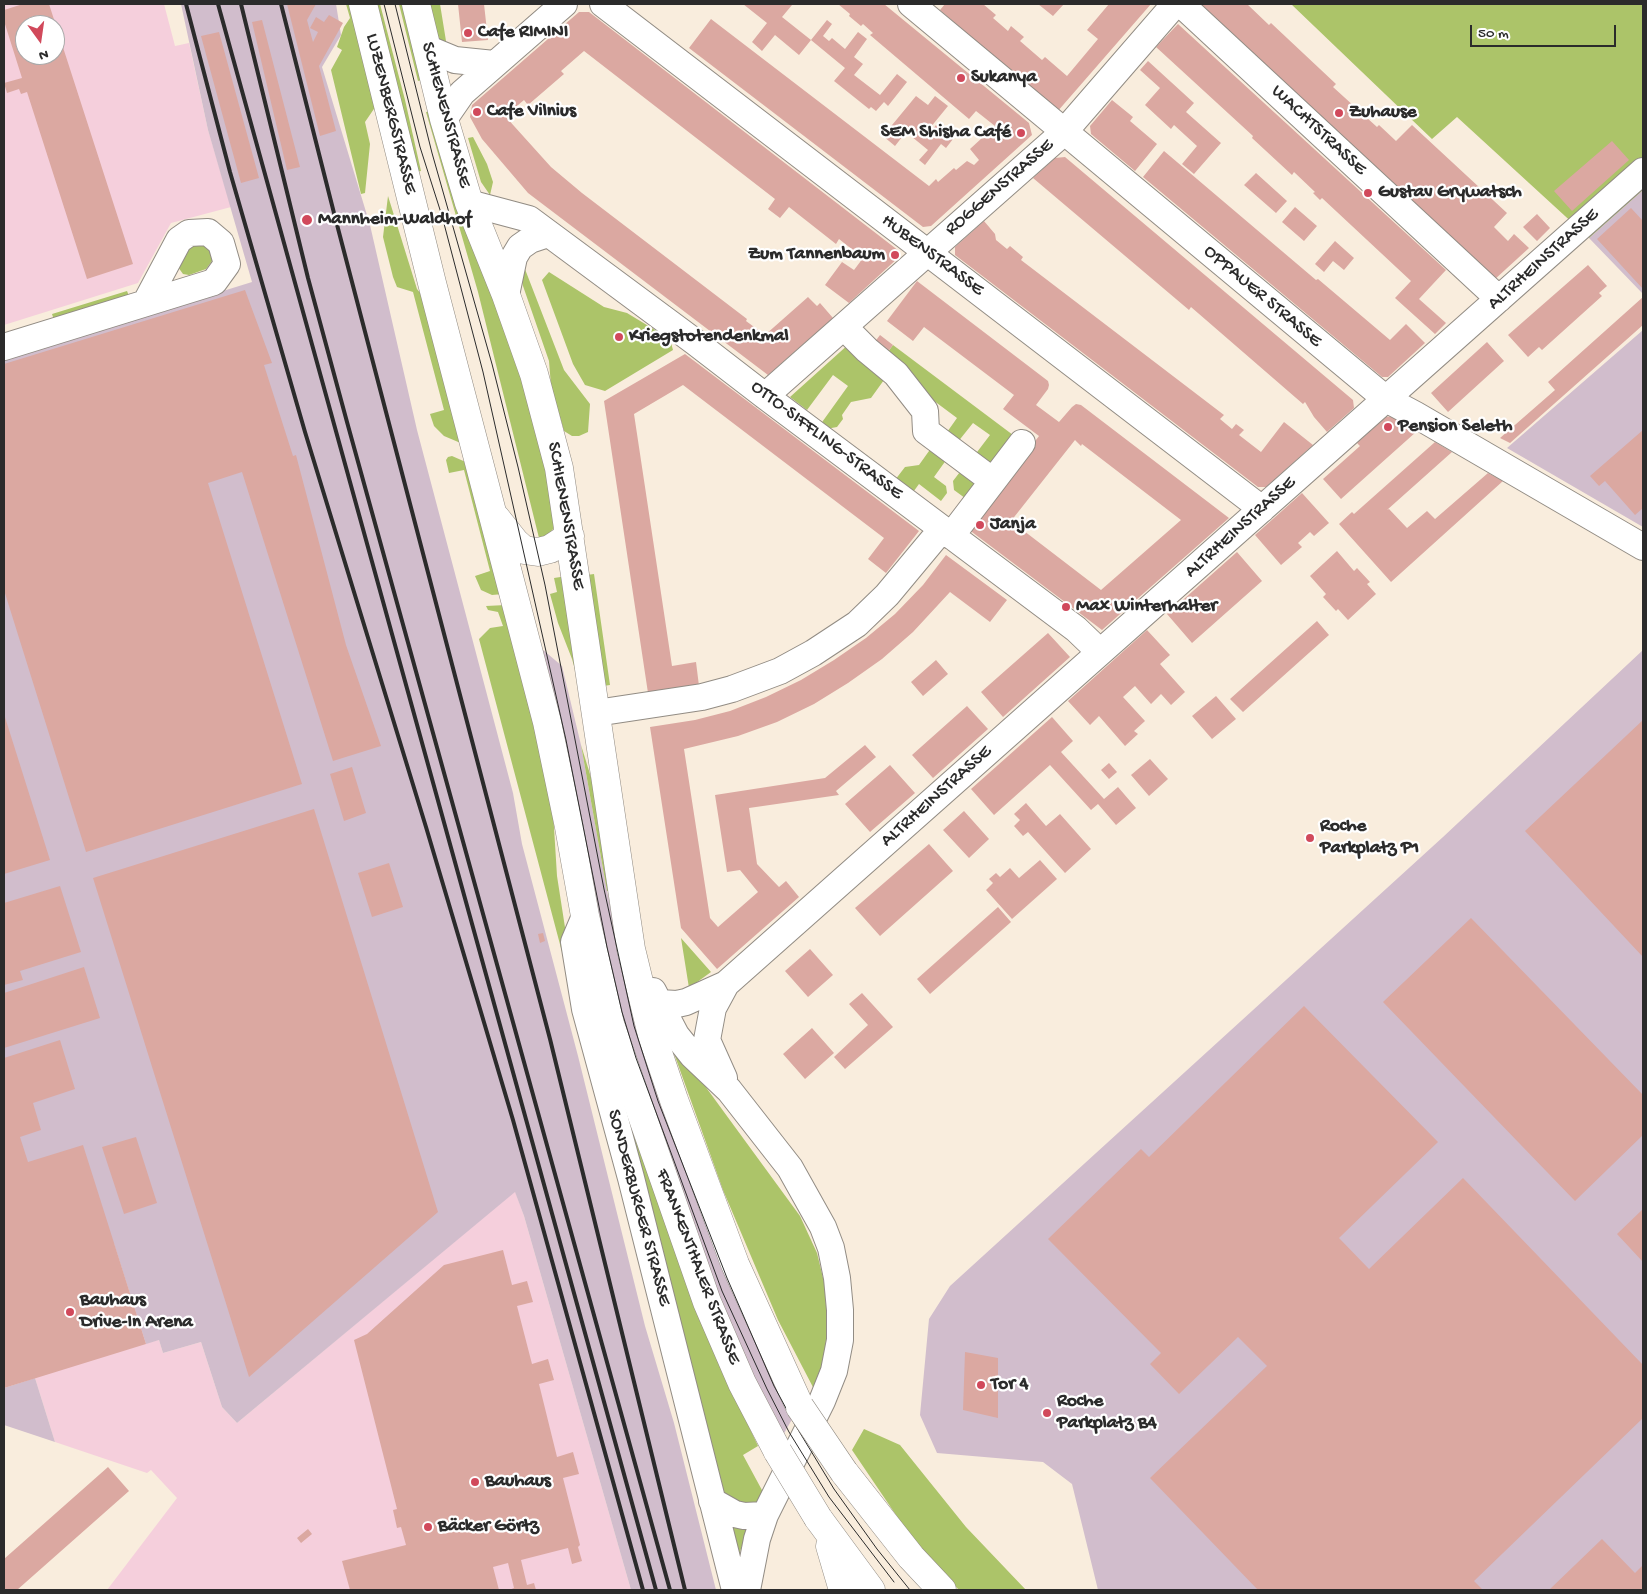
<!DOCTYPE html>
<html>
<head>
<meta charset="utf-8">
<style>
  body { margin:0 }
  #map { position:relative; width:1647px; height:1594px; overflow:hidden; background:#f9eddd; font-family:"Gochi Hand",sans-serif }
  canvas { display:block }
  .frame { position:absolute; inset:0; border:5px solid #2b2b2b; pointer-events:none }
  .north { position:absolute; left:15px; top:15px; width:50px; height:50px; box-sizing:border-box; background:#fff; border:1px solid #aaa; border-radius:50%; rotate:166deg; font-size:14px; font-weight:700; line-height:20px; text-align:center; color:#2b2b2b }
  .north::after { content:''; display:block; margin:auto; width:18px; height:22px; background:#d1495b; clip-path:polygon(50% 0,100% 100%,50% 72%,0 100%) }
  .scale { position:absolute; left:1470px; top:25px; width:146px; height:22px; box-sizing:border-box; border:2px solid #2b2b2b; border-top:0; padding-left:6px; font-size:15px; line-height:18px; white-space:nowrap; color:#2b2b2b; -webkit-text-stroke:4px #fff; paint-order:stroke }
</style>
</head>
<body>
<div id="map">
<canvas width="1647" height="1594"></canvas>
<div class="frame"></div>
<div class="north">N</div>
<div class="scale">50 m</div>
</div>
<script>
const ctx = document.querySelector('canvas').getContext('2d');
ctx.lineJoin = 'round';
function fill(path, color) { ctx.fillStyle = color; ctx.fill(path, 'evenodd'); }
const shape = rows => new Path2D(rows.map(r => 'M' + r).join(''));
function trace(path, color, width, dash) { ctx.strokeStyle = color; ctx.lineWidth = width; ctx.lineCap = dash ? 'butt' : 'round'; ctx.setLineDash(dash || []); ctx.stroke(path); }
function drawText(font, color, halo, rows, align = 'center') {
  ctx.font = font + ' "Gochi Hand",sans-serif'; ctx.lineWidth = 4.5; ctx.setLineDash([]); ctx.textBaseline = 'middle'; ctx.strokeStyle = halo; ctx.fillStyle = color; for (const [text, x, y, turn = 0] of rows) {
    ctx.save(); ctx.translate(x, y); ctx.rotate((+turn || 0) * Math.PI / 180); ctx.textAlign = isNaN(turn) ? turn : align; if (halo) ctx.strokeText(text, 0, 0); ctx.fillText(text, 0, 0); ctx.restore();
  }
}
fill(shape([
  [4,4,164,4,175,46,189,43,208,130,231,207,171,223,138,283,4,325],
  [25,25,55,25,55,55,25,55],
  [515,1191,524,1216,631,1590,107,1590,177,1498,151,1470,147,1473,55,1442,35,1378,4,1388,4,1281,114,1244,146,1343,159,1340,163,1353,201,1342,222,1407,237,1423]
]), '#f5cfdc');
fill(shape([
  [181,4,336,4,341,35,322,67,370,225,417,430,513,793,522,844,578,1056,645,1326,674,1423,716,1590,631,1590,524,1216,515,1192,237,1423,222,1407,201,1342,163,1353,159,1340,146,1344,114,1244,4,1281,4,359,252,282,208,130],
  [1643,190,1643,294,1589,238],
  [1643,330,1643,527,1507,448],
  [542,649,562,666,581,745,607,891,620,949,795,1414,782,1437,723,1312,612,987],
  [1643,650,1643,1590,1098,1590,1072,1484,1043,1462,937,1453,920,1415,929,1319,950,1286,1443,837],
  [35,1378,55,1442,4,1425,4,1388]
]), '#d1bdcc');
fill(shape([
  [346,4,353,4,378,103,365,122,370,144,365,193,361,194,331,70,342,50,337,47,344,27,350,18],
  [374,4,380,4,405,100,421,171,415,172],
  [399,4,406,4,425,79,418,81],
  [430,4,440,4,446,41,436,43],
  [1291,4,1643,4,1643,190,1589,238,1457,117,1432,139],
  [432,111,502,311,542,437,554,528,548,535,539,538,478,292,426,112],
  [473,137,487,164,493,182,490,195,481,182,468,138],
  [388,196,417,289,426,300,463,444,444,436,434,426,430,414,444,410,413,292,397,287,393,277,383,237],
  [201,243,209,247,213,258,212,261,206,269,189,275,183,274,178,267,186,249],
  [523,264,564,370,590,404,588,432,579,436,572,436,564,431,551,386,549,361,523,286,520,272],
  [549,272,604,307,627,313,670,339,673,350,605,391,585,385,573,364,542,280],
  [127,291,129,296,54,320,52,314],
  [850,343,889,373,871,398,851,402,842,415,843,419,837,427,826,429,820,425,848,386,833,375,807,410,790,397],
  [893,345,1017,438,990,474,971,460,990,435,973,423,957,443,945,435,957,418,910,383,884,357],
  [934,444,949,456,934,477,946,486,947,493,941,501,919,484,911,495,895,480,905,467,919,465],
  [452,456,468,463,503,594,492,595,481,590,475,576,490,571,464,470,449,473,446,460,448,457],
  [966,464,986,479,969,501,954,490,953,481],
  [594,574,610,685,603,686,587,575],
  [567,576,578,680,572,659,558,623,550,594,557,592,554,578],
  [506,605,552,795,557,876,571,966,566,967,479,639,490,628,503,626,498,612,488,610,486,606],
  [581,745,598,800,612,891,607,891],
  [681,938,711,972,689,988],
  [667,1034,800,1216,817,1253,825,1286,827,1326,824,1368,815,1391,778,1320,723,1190],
  [611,1068,693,1297,720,1364,758,1446,743,1455,763,1492,760,1502,738,1507,725,1497],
  [864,1429,900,1445,966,1527,1026,1590,959,1590,919,1549,852,1450],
  [726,1522,749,1524,738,1558]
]), '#acc469');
fill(shape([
  [23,4,49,4,133,264,87,279,27,92,21,94,19,89,7,93,4,83,22,78,4,21,4,10],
  [25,25,55,25,55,55,25,55],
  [287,4,316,4,307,20,313,42,318,32,310,28,316,17,324,22,329,15,343,23,319,66,336,131,320,136],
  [458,4,484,4,488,40,462,42],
  [743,4,791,4,792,5,782,17,811,40,799,55,775,35,762,51,752,42,767,23],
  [838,4,884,4,1029,123,1032,135,931,226,923,227,689,48,711,19,929,186,936,179,938,182,954,168,956,170,967,161,974,165,979,160,970,149,995,126,976,111,969,119,870,35,873,33,863,24,861,26,849,16,850,14],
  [945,4,983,4,996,15,993,18,1008,31,1011,26,1024,37,1020,41,1042,60,1045,57,1067,76,1098,39,1087,30,1109,4,1151,4,1057,112,940,10],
  [1038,4,1064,4,1053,16],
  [1200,4,1247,4,1269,25,1271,23,1336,84,1333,87,1377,127,1379,125,1396,141,1412,125,1507,213,1494,227,1508,241,1514,234,1529,248,1494,280],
  [579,12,589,12,899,251,899,257,849,303,825,285,842,262,854,270,863,258,839,239,836,244,789,207,780,218,768,209,775,199,584,51,561,71,564,74,528,105,524,100,505,116,551,167,582,193,747,319,746,321,765,335,808,297,817,306,820,303,833,318,768,375,528,193,482,139,470,117,472,105],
  [262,20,300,167,287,170,252,22],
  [827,20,832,24,823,36,829,41,832,38,845,49,858,32,867,39,854,57,863,64,854,75,880,95,897,74,907,82,888,106,884,102,876,111,871,107,869,109,834,81,845,68,811,40],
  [1178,24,1446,270,1419,299,1446,323,1435,334,1395,298,1411,281,1322,198,1320,200,1313,193,1315,192,1294,172,1292,175,1252,138,1253,136,1156,47],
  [219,32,259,178,241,183,201,36],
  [1148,61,1194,103,1186,112,1221,143,1194,174,1182,164,1197,146,1174,125,1171,129,1145,105,1160,88,1140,70],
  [916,96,928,105,935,96,948,106,930,128,933,129,936,125,953,139,946,148,941,144,925,165,919,160,928,150,906,132,895,146,883,136],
  [1112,100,1133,117,1130,121,1157,144,1135,171,1091,134,1090,126],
  [1612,141,1629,160,1572,211,1554,191],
  [1164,151,1316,280,1318,279,1390,340,1406,324,1425,343,1388,377,1382,377,1143,177],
  [1065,157,1353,400,1354,408,1327,432,1314,417,1305,402,1303,404,1191,307,1189,310,1033,178,1055,158],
  [1256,173,1287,201,1276,213,1244,185],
  [1295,207,1317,226,1304,241,1282,222],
  [1631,208,1643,221,1643,289,1597,239],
  [1537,214,1550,228,1537,241,1523,227],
  [984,221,995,234,996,240,1007,249,1010,246,1023,257,1021,260,1224,415,1220,419,1232,429,1236,424,1244,430,1239,435,1261,452,1284,422,1313,445,1266,487,1258,487,955,255,955,247],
  [1335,241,1354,258,1344,270,1333,261,1324,272,1315,264],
  [1588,265,1607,286,1599,293,1602,296,1542,350,1539,347,1528,357,1508,335],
  [917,281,1048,381,1049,385,1048,389,1036,405,1059,422,1072,407,1076,404,1081,405,1229,518,1102,630,968,529,1039,436,1003,409,1014,395,924,327,913,341,887,321],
  [1075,440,1081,446,1082,444,1181,520,1101,590,1011,521],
  [245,290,272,363,264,365,293,456,296,455,346,645,381,746,333,761,242,472,208,483,302,784,86,852,4,590,4,364],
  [1643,297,1643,325,1510,443,1500,438,1555,390,1548,382],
  [880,335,893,345,884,357,871,347],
  [1487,342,1504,361,1448,412,1431,393],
  [685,354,919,531,886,573,868,559,884,538,683,385,634,414,672,666,696,662,699,686,648,693,604,401],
  [1392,416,1416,432,1341,499,1323,479,1360,446,1357,443,1386,417],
  [1643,430,1643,508,1635,515,1605,481,1599,486,1590,476],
  [1435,442,1452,452,1387,510,1389,509,1407,528,1427,511,1435,519,1488,473,1503,481,1391,582,1339,524,1352,512,1354,514],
  [1302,493,1329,523,1314,536,1310,532,1298,543,1302,547,1281,565,1255,535],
  [1337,551,1354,571,1357,568,1370,582,1367,584,1376,594,1348,620,1338,609,1336,611,1323,597,1326,594,1310,576],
  [1237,552,1262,581,1192,643,1167,614],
  [946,555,1007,600,990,622,950,592,913,632,882,659,848,683,814,704,777,722,738,736,684,749,710,918,718,927,758,892,740,870,727,872,715,795,825,778,865,745,876,757,836,791,839,795,749,808,757,864,779,887,786,881,799,897,717,969,681,928,650,727,695,720,730,711,766,697,801,680,834,660,866,638,895,614,923,585],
  [1317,621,1329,635,1243,712,1230,699],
  [1147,630,1170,655,1160,664,1185,692,1171,705,1161,694,1151,704,1135,686,1123,697,1145,721,1134,731,1138,734,1125,746,1099,716,1090,725,1068,701],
  [1048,633,1070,657,1003,717,981,692],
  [936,660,948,674,923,696,911,682],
  [1216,696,1236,719,1212,739,1192,716],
  [967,706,988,729,933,778,912,755],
  [4,714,50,860,4,874],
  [1052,717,1073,741,1061,752,1104,799,1118,787,1136,808,1116,825,1098,804,1091,810,1050,765,994,815,971,789],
  [1643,720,1643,957,1525,831],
  [1150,759,1168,779,1149,796,1131,775],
  [1109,763,1117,772,1109,779,1101,770],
  [890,765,915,793,870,832,845,804],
  [352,767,366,813,344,821,330,774],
  [1026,803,1046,826,1060,814,1091,849,1065,873,1028,832,1023,836,1014,826,1020,820,1014,814],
  [314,809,438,1212,249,1377,93,878],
  [964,811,989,839,969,858,943,830],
  [929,844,953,871,880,936,855,908],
  [1040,860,1057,879,1012,919,986,890,993,883,989,879,996,873,1000,877,1010,868,1019,878],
  [389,863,403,907,372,917,358,873],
  [60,886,81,952,20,971,23,980,4,985,4,903],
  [998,907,1011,922,930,994,917,979],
  [1471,918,1643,1095,1643,1135,1575,1201,1383,1002],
  [543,933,545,941,540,943,538,934],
  [810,949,833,975,808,997,785,971],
  [84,967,100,1018,4,1048,4,993],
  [862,993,893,1027,845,1069,834,1057,868,1025,849,1004],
  [1304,1006,1438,1142,1339,1238,1369,1269,1463,1178,1643,1365,1643,1418,1474,1581,1483,1590,1258,1590,1150,1478,1267,1366,1238,1337,1179,1394,1150,1364,1161,1353,1048,1239,1141,1149,1149,1157],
  [812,1028,834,1053,805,1079,783,1054],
  [60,1040,75,1089,33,1103,41,1130,20,1137,28,1162,83,1145,146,1344,4,1388,4,1058],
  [136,1137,157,1203,124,1214,102,1147],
  [1643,1209,1643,1262,1617,1234],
  [503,1250,512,1285,527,1281,533,1302,517,1306,532,1364,548,1359,554,1380,539,1384,557,1457,573,1452,579,1474,563,1478,580,1545,578,1547,582,1561,572,1564,568,1548,521,1560,527,1585,534,1583,536,1590,509,1590,514,1588,508,1563,493,1567,499,1590,350,1590,342,1561,406,1545,401,1527,397,1528,393,1510,397,1509,354,1340,367,1334,444,1265],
  [965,1352,998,1358,998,1418,963,1410],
  [108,1467,129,1491,17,1590,4,1590,4,1559],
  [308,1529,312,1534,301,1543,297,1538],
  [1602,1539,1635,1573,1643,1565,1643,1590,1549,1590]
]), '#dba8a1');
const minor = shape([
  [603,4,1262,509],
  [911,4,1386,399,1416,415,1643,547],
  [1181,4,1499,299],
  [426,48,455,60,494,64],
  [444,119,462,93,564,4],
  [469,203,529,219,695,342,765,396,1076,629,1100,652],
  [506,295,514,257,520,247,530,240,548,234],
  [844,327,867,350,896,374,925,411,926,431,993,481],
  [4,347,214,282,227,264,221,243,208,232,189,233,179,240,146,302],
  [765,396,1064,132,1175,4],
  [951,536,1022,443],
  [596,713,702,697,732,689,780,671,813,653,857,624,887,595,942,529],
  [585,916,574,942,585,1009,631,1178,735,1590],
  [653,991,676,1035,692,1055,729,1090,790,1168,823,1227,831,1248,837,1278,840,1310,840,1340,834,1371,822,1401,765,1515,757,1539,747,1590],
  [659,1003,677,1004,686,1002,726,984,1643,171],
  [724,1078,707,1040,713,1008,726,984],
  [712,1501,735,1514,744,1516,765,1515]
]);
const major = shape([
  [363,4,432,283,547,722,569,827,585,916,610,1024,707,1302,742,1383,778,1452],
  [416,4,444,119,469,203,506,295,534,374,559,468,631,949,652,1035,674,1100,735,1264,800,1407],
  [496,518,515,542,524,550,538,552,550,549,570,536],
  [844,1472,911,1557,942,1590],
  [818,1518,871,1590],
  [830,1546,843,1590]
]);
trace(minor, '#928c84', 28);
trace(major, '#928c84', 29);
trace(minor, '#fff', 26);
trace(major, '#fff', 28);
trace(shape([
  [384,4,420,147,442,216,483,372,566,740,607,947,622,1012,636,1058,722,1291,767,1389,789,1432,829,1497,894,1582],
  [395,4,432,153,492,364,518,467,545,585,604,889,634,1026,658,1101,727,1278,774,1386,794,1423,834,1489,877,1549,910,1590]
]), '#2b2b2b', 1);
trace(shape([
  [186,4,230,172,305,432,426,827,513,1120,643,1590],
  [218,4,656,1590],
  [241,4,308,278,347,422,670,1590],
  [281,4,335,217,550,1039,685,1590]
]), '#2b2b2b', 4);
const majorBridge = shape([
  [800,1407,844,1472],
  [778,1452,818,1518]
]);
trace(majorBridge, '#928c84', 29, []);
trace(majorBridge, '#fff', 28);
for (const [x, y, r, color] of [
  [468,33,5,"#d1495b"],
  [961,78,5,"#d1495b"],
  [477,112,5,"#d1495b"],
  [1339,113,5,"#d1495b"],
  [1021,133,5,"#d1495b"],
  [1368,193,5,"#d1495b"],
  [307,220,6,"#d1495b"],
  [895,255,5,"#d1495b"],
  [619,337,5,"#d1495b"],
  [1388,427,5,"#d1495b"],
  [980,525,5,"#d1495b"],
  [1066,607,5,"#d1495b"],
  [1310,838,5,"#d1495b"],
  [70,1312,5,"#d1495b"],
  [981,1385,5,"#d1495b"],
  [1047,1413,5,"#d1495b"],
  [475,1482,5,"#d1495b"],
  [428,1527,5,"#d1495b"]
]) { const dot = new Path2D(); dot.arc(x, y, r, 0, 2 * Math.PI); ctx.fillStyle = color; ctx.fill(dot); trace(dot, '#fff', 2); }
drawText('bold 19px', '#2b2b2b', '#fff', [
  ["Cafe RIMINI",478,33],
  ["Sukanya",971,78],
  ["Cafe Vilnius",487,112],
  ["Zuhause",1349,113],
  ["SEM Shisha Café",1011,133,"right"],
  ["Gustav Grywatsch",1378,193],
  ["Mannheim-Waldhof",318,220],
  ["Zum Tannenbaum",885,255,"right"],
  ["Kriegstotendenkmal",629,337],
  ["Pension Seleth",1398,427],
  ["Janja",990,525],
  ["Max Winterhalter",1076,607],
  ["Roche",1320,827],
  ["Parkplatz P1",1320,849],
  ["Bauhaus",80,1301],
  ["Drive-In Arena",80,1323],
  ["Tor 4",991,1385],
  ["Roche",1057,1402],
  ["Parkplatz B4",1057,1424],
  ["Bauhaus",485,1482],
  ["Bäcker Görtz",438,1527]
], 'left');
drawText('19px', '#2b2b2b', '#fff', [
  ["LUZENBERGSTRASSE",390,114,76],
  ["SCHIENENSTRASSE",445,115,75],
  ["WACHTSTRASSE",1318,131,43],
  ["ROGGENSTRASSE",1000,188,-41],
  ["HUBENSTRASSE",932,256,37],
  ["ALTRHEINSTRASSE",1544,260,-42],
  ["OPPAUER STRASSE",1262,297,40],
  ["OTTO-SIFFLING-STRASSE",826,441,37],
  ["SCHIENENSTRASSE",565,516,80],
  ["ALTRHEINSTRASSE",1241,528,-42],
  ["ALTRHEINSTRASSE",937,797,-42],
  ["SONDERBURGER STRASSE",638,1208,75],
  ["FRANKENTHALER STRASSE",697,1267,69]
]);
</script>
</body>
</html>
